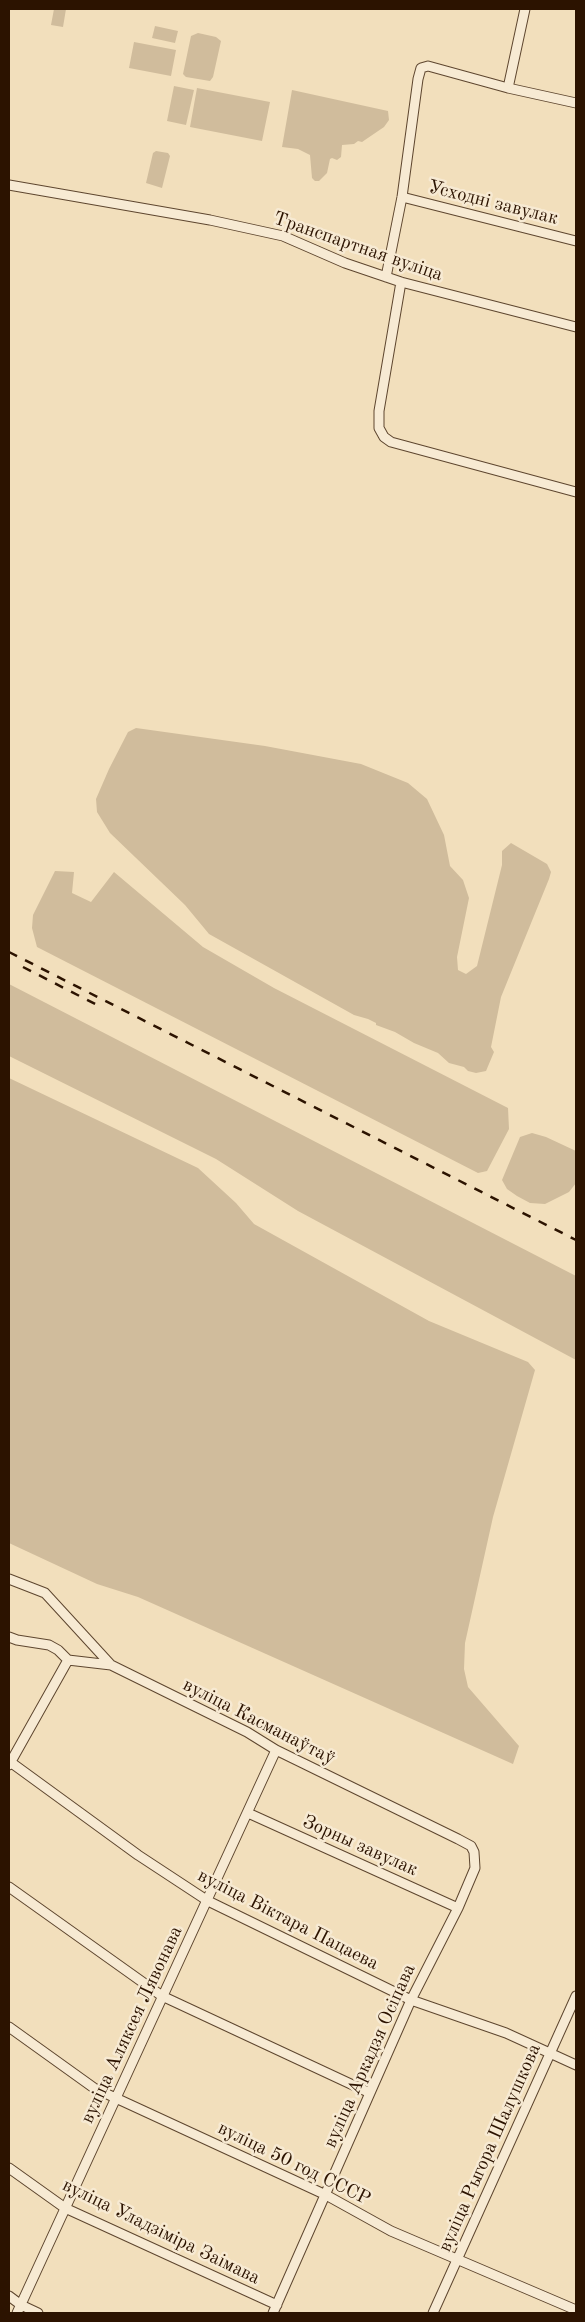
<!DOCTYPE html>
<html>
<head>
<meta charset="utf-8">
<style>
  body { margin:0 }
  #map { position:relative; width:585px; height:2322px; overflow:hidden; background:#f2dfbc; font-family:"Old Standard TT",serif }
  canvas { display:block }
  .frame { position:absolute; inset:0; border:10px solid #2c1300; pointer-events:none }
</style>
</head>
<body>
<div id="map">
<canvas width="585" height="2322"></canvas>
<div class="frame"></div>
</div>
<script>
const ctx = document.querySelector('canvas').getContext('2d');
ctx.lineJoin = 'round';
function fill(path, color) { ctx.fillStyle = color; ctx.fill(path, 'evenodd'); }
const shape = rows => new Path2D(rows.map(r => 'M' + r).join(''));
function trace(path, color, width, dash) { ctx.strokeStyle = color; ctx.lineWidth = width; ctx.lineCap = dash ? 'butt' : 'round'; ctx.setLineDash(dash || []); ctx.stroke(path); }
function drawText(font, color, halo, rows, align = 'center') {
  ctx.font = font + ' "Old Standard TT",serif'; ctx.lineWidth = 5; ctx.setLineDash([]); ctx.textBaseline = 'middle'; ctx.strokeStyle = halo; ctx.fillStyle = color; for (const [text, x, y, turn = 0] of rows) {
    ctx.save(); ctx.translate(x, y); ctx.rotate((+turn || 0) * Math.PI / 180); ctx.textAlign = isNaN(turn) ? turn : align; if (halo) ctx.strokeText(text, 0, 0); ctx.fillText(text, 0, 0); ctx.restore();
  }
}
fill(shape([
  [54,9,66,9,63,27,51,25],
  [155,26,178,31,175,43,152,38],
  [198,33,216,37,221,41,213,77,210,81,186,77,183,74,191,36],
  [134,42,176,50,171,76,129,68],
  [174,86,194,90,186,125,167,121],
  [197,88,270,102,262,141,190,127],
  [292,90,388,111,389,120,384,127,362,142,358,141,354,144,342,145,341,157,337,160,332,158,330,159,327,173,319,181,315,181,312,178,310,155,298,149,282,147],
  [156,151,168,153,170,156,162,188,146,183,153,153],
  [136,728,265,746,361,764,408,783,427,799,444,835,450,866,463,880,469,898,457,957,458,970,466,974,477,966,502,865,502,851,511,843,547,864,551,872,549,879,501,997,491,1047,494,1052,486,1071,476,1073,468,1071,464,1067,449,1063,438,1053,414,1043,395,1032,376,1025,376,1023,368,1019,354,1015,209,934,185,905,110,833,97,812,96,799,109,769,128,732],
  [55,871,74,872,72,893,91,902,114,872,203,947,274,988,508,1108,509,1129,487,1171,478,1173,37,947,32,928,33,915],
  [9,984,576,1276,576,1360,298,1211,216,1159,9,1056],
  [9,1078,198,1168,236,1203,254,1224,429,1321,528,1362,535,1370,493,1517,465,1643,464,1669,468,1687,519,1746,513,1764,138,1597,97,1584,9,1543],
  [532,1133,546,1137,576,1151,576,1183,569,1192,545,1204,530,1203,517,1196,507,1189,502,1180,520,1137]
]), '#d0bc9c');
const minor = shape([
  [508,88,525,9],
  [9,185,210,220,283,236,345,263,401,282,576,327],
  [402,197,576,241],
  [386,277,402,197,418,79,421,68,428,66,508,88,576,103],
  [401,282,379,411,379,428,384,437,391,442,576,492],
  [9,1579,45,1593,111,1665],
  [9,1637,17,1640,49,1645,58,1650,68,1660,111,1665,247,1732,276,1750,458,1839,471,1846,474,1852,475,1868,458,1908,411,2000,273,2313],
  [9,1761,138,1855,208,1901,411,2000,506,2033,576,2065],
  [9,1765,68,1660],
  [248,1813,458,1908],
  [9,1887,162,1996,370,2093],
  [9,2027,94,2088,326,2195,391,2231,576,2310],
  [9,2168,65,2208,277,2305],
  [9,2296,21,2305,38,2313],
  [17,2313,276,1750],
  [433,2313,576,1996]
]);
trace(minor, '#5e462f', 11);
trace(minor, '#f7ead3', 9);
trace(shape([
  [9,952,576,1240],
  [23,967,101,1007]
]), '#2c1300', 2.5, [9, 9]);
drawText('19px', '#2c1300', '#f7ead3', [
  ["Усходні завулак",493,203,14],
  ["Транспартная вуліца",358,247,19],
  ["вуліца Касманаўтаў",259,1722,27],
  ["Зорны завулак",360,1846,24],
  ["вуліца Віктара Пацаева",288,1920,27],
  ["вуліца Аляксея Лявонава",132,2025,-65],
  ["вуліца Аркадзя Осіпава",370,2056,-66],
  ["вуліца Рыгора Шалушкова",490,2148,-66],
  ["вуліца 50 год СССР",294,2164,26],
  ["вуліца Уладзіміра Заімава",161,2232,26]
]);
</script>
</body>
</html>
